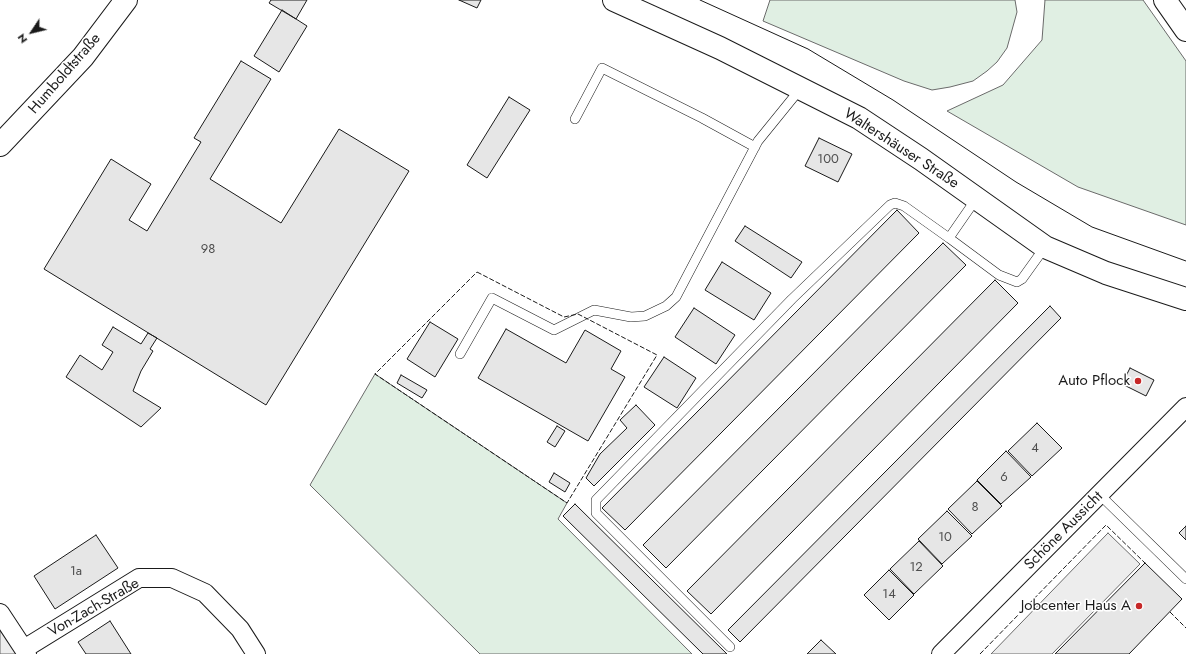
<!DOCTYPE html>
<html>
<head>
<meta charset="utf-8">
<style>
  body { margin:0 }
  #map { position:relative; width:1186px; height:654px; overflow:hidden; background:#fff; font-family:Jost,sans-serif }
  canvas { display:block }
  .north { position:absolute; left:12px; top:12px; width:40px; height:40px; -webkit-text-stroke:3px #fff; paint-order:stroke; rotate:235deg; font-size:11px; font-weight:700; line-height:16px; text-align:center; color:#1a1a1a }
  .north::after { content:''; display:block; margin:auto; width:14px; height:18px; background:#1a1a1a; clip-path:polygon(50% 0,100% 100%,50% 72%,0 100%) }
</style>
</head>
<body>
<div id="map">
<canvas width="1186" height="654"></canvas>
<div class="north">N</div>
</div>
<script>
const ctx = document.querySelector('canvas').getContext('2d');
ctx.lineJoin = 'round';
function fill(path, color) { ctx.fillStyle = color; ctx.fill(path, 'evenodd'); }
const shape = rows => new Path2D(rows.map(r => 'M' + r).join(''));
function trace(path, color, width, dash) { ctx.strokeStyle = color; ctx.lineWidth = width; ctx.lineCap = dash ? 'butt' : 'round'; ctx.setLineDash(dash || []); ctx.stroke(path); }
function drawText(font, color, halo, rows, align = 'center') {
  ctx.font = font + ' Jost,sans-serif'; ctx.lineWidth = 3; ctx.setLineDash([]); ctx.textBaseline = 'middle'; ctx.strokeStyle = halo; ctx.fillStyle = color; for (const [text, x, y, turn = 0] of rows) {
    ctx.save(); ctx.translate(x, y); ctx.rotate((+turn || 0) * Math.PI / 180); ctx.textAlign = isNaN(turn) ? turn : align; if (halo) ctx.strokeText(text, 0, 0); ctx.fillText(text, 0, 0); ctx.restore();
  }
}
const green = shape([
  [770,0,1015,0,1017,12,1007,48,997,62,987,71,973,81,950,87,932,90,904,81,763,21,770,0],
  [1045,0,1143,0,1186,61,1186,225,1078,187,947,111,1003,85,1042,40,1045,0],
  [375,374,567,503,558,519,692,654,480,654,310,485,375,374]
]);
fill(green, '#e0efe3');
trace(green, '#6a6a6a', 1);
const parking = shape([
  [1108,533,1140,564,1052,654,991,654,1108,533],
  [0,619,27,654,0,654,0,619]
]);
fill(parking, '#ededed');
trace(parking, '#6a6a6a', 1);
const building = shape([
  [271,0,307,0,296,19,269,3,271,0],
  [459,0,481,0,477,8,459,0],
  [282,10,307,26,279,72,254,56,282,10],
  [241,61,271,79,210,179,281,223,339,129,409,171,266,405,44,269,111,159,151,184,129,220,147,231,201,142,194,138,241,61],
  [509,97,530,110,487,178,467,165,509,97],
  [819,138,852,154,838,182,805,166,819,138],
  [897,210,919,233,625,530,602,508,897,210],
  [745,226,802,262,791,278,735,241,745,226],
  [943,243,966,265,666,568,643,545,943,243],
  [722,262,771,293,754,320,705,290,722,262],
  [995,280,1018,303,711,614,687,591,995,280],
  [1050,306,1061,318,740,642,728,630,1050,306],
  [694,308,735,335,716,364,675,337,694,308],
  [430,322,458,339,435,377,407,359,430,322],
  [113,327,141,344,148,333,157,338,150,349,153,351,141,371,133,391,161,408,141,427,66,377,80,355,102,370,113,352,102,345,113,327],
  [506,329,566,363,585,330,621,351,611,369,625,377,588,441,478,378,506,329],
  [664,357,696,378,677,408,644,387,664,357],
  [1130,368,1154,380,1146,396,1122,384,1130,368],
  [401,375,427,390,422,398,397,383,401,375],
  [636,405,655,425,594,486,586,478,600,454,627,428,620,420,636,405],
  [1037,423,1062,448,1032,476,1008,451,1037,423],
  [557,426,565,431,555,447,547,442,557,426],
  [1006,451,1031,477,1001,504,977,480,1006,451],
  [554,473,570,483,565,492,549,482,554,473],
  [977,481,1002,506,972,534,948,509,977,481],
  [575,504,727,654,703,654,563,516,575,504],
  [947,511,972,536,942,564,918,539,947,511],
  [1186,526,1186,540,1179,533,1186,526],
  [96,535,118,568,55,609,34,576,96,535],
  [919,541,943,566,914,594,890,569,919,541],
  [1145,563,1182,599,1129,654,1055,654,1145,563],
  [889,570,914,595,889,620,864,595,889,570],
  [110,621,131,654,86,654,78,642,110,621],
  [821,640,836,654,807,654,821,640]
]);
fill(building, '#e6e6e6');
trace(building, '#1a1a1a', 1);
const service = shape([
  [575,119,602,68,702,118,755,147],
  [976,199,949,238,999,275,1017,282,1022,279,1045,247],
  [460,354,492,298,554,330,594,310,631,317,645,316,666,306,676,297,758,141,801,88],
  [1100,495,1186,579],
  [730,647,596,513,596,500,792,299,890,205,895,203,904,206,949,238]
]);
const minor = shape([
  [0,613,27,654],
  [24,649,139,578,172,578,205,593,240,629,256,654],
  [941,654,1186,407]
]);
const tertiary = shape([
  [1165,0,1186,30]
]);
const secondary = shape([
  [614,0,720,48,859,118,921,159,1045,247,1106,273,1186,299],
  [0,145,83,57,126,0]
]);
trace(service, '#1a1a1a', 10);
trace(minor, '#1a1a1a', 20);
trace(tertiary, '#1a1a1a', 24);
trace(secondary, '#1a1a1a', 24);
trace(service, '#fff', 9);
trace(minor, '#fff', 18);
trace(tertiary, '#fff', 22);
trace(secondary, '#fff', 22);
trace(shape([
  [700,0,808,49,893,100,1016,182,1092,227,1186,261]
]), '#1a1a1a', 1);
trace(shape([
  [477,272,564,317,578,314,657,355,567,503,375,374,477,272],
  [1170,612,1186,628],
  [980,654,1106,525,1145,563]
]), '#1a1a1a', 1, [5, 2]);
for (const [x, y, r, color] of [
  [1138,381,4,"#c62828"],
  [1139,606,4,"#c62828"]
]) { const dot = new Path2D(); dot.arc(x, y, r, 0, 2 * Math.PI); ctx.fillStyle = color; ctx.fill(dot); trace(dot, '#fff', 1.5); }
drawText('13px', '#4d4d4d', null, [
  ["100",828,160],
  ["98",208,250],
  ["4",1035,449],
  ["6",1004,478],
  ["8",975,508],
  ["10",945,538],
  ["12",916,568],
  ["1a",76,572],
  ["14",889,595]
]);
drawText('15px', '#1a1a1a', '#fff', [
  ["Humboldtstraße",65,74,-49],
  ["Waltershäuser Straße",901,149,33],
  ["Schöne Aussicht",1064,531,-45],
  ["Von-Zach-Straße",94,608,-30]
]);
drawText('15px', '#1a1a1a', '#fff', [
  ["Auto Pflock",1130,381],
  ["Jobcenter Haus A",1131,606]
], 'right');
</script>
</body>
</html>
